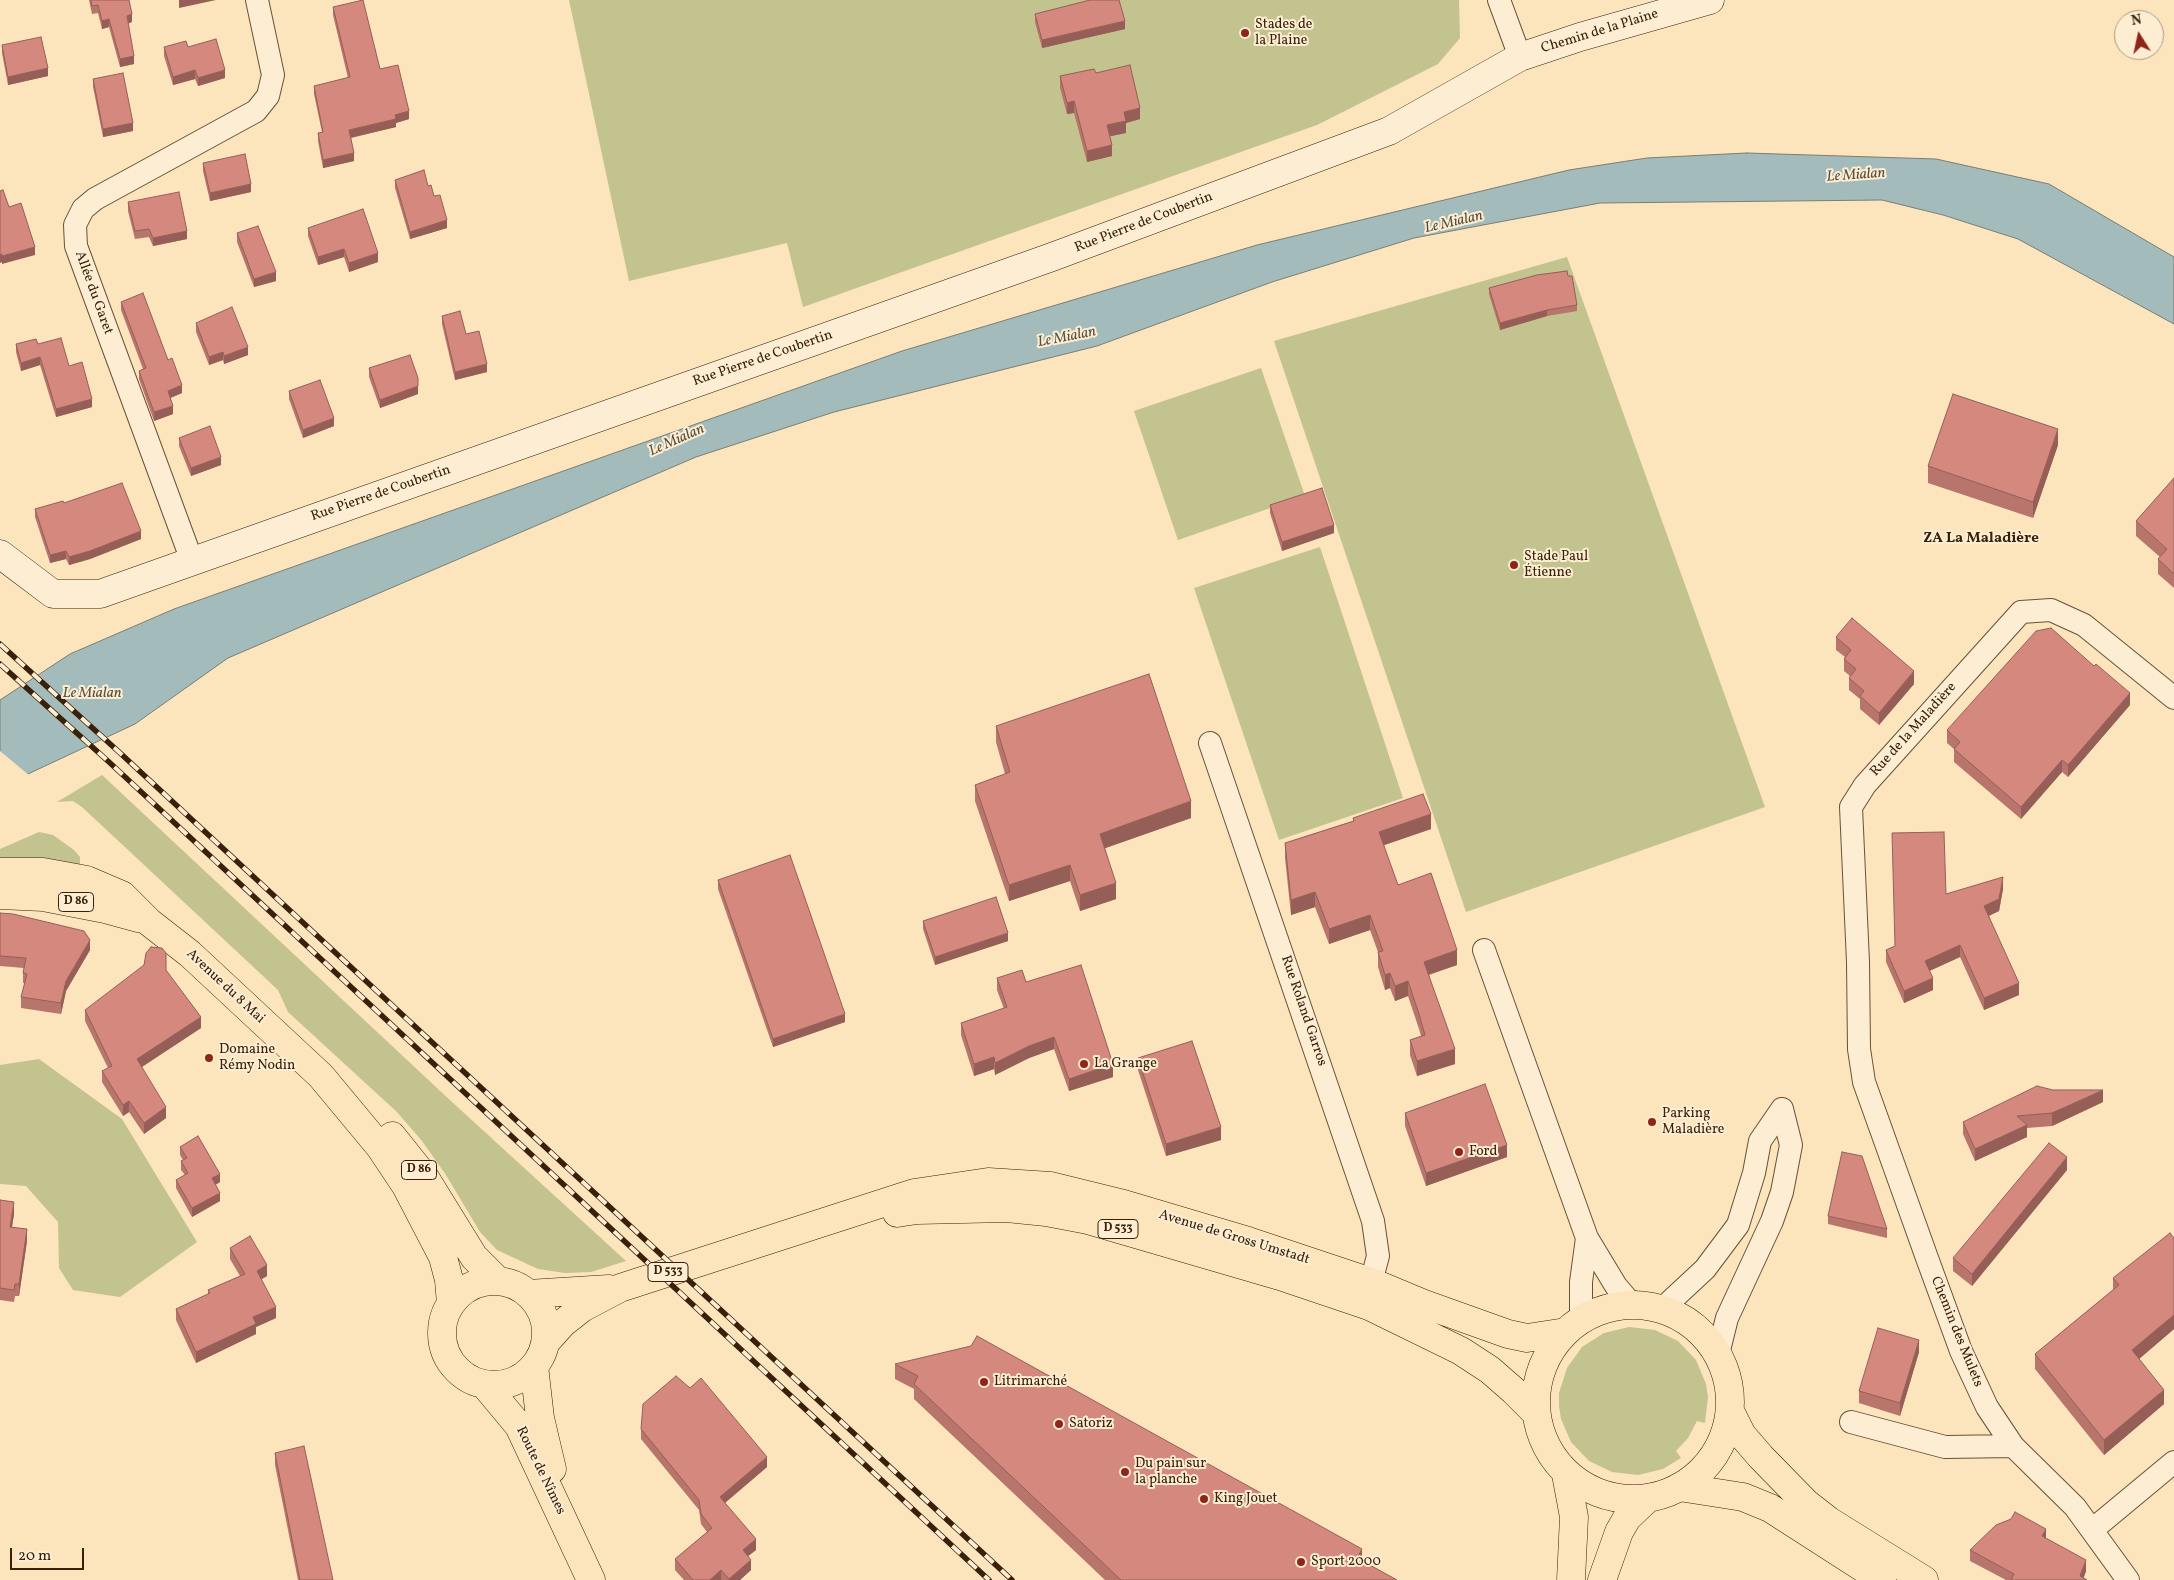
<!DOCTYPE html>
<html>
<head>
<meta charset="utf-8">
<style>
  body { margin:0 }
  #map { position:relative; width:2174px; height:1580px; overflow:hidden; background:#fce4bc; font-family:Vollkorn,serif }
  canvas { display:block }
  .north { position:absolute; left:2114px; top:10px; width:50px; height:50px; box-sizing:border-box; background:#fdedd3; border:1px solid #ae9b82; border-radius:50%; rotate:350deg; font-size:14px; font-weight:700; line-height:20px; text-align:center; color:#382009 }
  .north::after { content:''; display:block; margin:auto; width:18px; height:22px; background:#8f2418; clip-path:polygon(50% 0,100% 100%,50% 72%,0 100%) }
  .scale { position:absolute; left:10px; top:1548px; width:74px; height:22px; box-sizing:border-box; border:2px solid #382009; border-top:0; padding-left:6px; font-size:15px; line-height:18px; white-space:nowrap; color:#382009; -webkit-text-stroke:4px #fdedd3; paint-order:stroke }
</style>
</head>
<body>
<div id="map">
<canvas width="2174" height="1580"></canvas>
<div class="north">N</div>
<div class="scale">20 m</div>
</div>
<script>
const ctx = document.querySelector('canvas').getContext('2d');
ctx.lineJoin = 'round';
function fill(path, color) { ctx.fillStyle = color; ctx.fill(path, 'evenodd'); }
const shape = rows => new Path2D(rows.map(r => 'M' + r).join(''));
function trace(path, color, width, dash) { ctx.strokeStyle = color; ctx.lineWidth = width; ctx.lineCap = dash ? 'butt' : 'round'; ctx.setLineDash(dash || []); ctx.stroke(path); }
function drawText(font, color, halo, rows, align = 'center') {
  ctx.font = font + ' Vollkorn,serif'; ctx.lineWidth = 4; ctx.setLineDash([]); ctx.textBaseline = 'middle'; ctx.strokeStyle = halo; ctx.fillStyle = color; for (const [text, x, y, turn = 0] of rows) {
    ctx.save(); ctx.translate(x, y); ctx.rotate((+turn || 0) * Math.PI / 180); ctx.textAlign = isNaN(turn) ? turn : align; if (halo) ctx.strokeText(text, 0, 0); ctx.fillText(text, 0, 0); ctx.restore();
  }
}
fill(shape([
  [569,0,1459,0,1460,38,1438,64,1317,125,803,307,787,243,629,281],
  [1567,257,1765,807,1466,912,1274,341],
  [1261,368,1305,496,1178,540,1134,411],
  [1320,547,1403,798,1279,840,1194,588],
  [102,775,452,1102,626,1261,591,1272,565,1273,538,1269,497,1250,480,1232,446,1175,422,1141,397,1112,288,1012,278,990,82,807,73,801,57,802],
  [39,832,53,835,74,850,80,857,80,866,0,867,0,849],
  [39,1059,122,1119,197,1242,120,1297,73,1290,59,1268,58,1222,26,1186,0,1184,0,1065],
  [1629,1327,1655,1330,1678,1341,1696,1360,1706,1384,1708,1397,1705,1423,1697,1421,1688,1438,1676,1451,1681,1458,1663,1469,1638,1475,1612,1472,1589,1461,1571,1442,1561,1419,1559,1406,1559,1393,1567,1368,1582,1347,1604,1333]
]), '#c2c38e');
const water = shape([
  [1747,153,1936,159,2049,184,2174,257,2174,324,2018,239,1943,215,1882,200,1600,203,1414,238,1272,282,1097,346,834,412,696,457,228,658,135,724,0,787,0,700,70,654,174,609,902,351,1257,245,1569,170,1647,158,1747,153]
]);
fill(water, '#a3bcbb');
trace(water, '#787e74', 1);
fill(shape([
  [0,751,30,776,0,789]
]), '#fce4bc');
const street = shape([
  [1499,0,1520,57],
  [192,561,76,246,75,225,83,209,95,199,256,111,268,96,273,75,257,0],
  [1210,743,1373,1221,1378,1256,1371,1282],
  [1484,950,1587,1238,1616,1286,1628,1300,1640,1305],
  [1662,1309,1705,1269,1738,1225,1754,1173,1760,1141,1782,1109],
  [1581,1319,1581,1282,1587,1238],
  [1718,1354,1727,1318,1772,1221,1782,1192,1791,1145,1782,1109],
  [1851,1422,1945,1447,2013,1446],
  [2092,1530,2174,1462],
  [2128,1580,2075,1507,2013,1446,1987,1407,1961,1351,1927,1258,1864,1082,1859,1049,1858,962,1851,807,1865,785,2021,612,2051,610,2084,625,2174,698]
]);
const secondary = shape([
  [0,554,53,594,100,594,1052,257,1389,131,1520,57,1580,37,1710,0]
]);
const primary = shape([
  [0,872,43,872,87,880,122,895,149,922,190,954,321,1076,380,1147,406,1186,443,1257,449,1280,451,1304],
  [0,895,43,897,105,909,138,918],
  [392,1136,424,1176,474,1257,498,1281],
  [897,1213,917,1210,1007,1208,1046,1212,1088,1220,1280,1276,1369,1306,1461,1351,1490,1370,1514,1391,1536,1413],
  '442 1333a52 52 0 1 1 104 0a52 52 0 1 1-104 0Z',
  [528,1294,609,1289],
  '1536 1402a97 97 0 1 1 194 0a97 97 0 1 1-194 0Z',
  [545,1343,563,1323,582,1308,620,1288,914,1193,988,1182,1051,1186,1120,1203,1248,1241,1371,1282,1424,1304,1508,1334,1527,1338,1566,1332],
  [534,1366,540,1418,552,1469],
  [484,1384,519,1426,591,1580],
  [1730,1411,1742,1435,1761,1457,1806,1503,1829,1521,1924,1580],
  [1566,1474,1574,1517,1571,1580],
  [1679,1487,1743,1497,1770,1508,1882,1580],
  [1602,1580,1619,1532,1627,1518,1648,1498]
]);
trace(street, '#695136', 24);
trace(secondary, '#382009', 29);
trace(primary, '#382009', 29);
trace(street, '#fdedd3', 22);
trace(secondary, '#fdedd3', 28);
trace(primary, '#fce4bc', 28);
const rail = shape([
  [0,644,119,752,1012,1580],
  [0,664,109,762,989,1580]
]);
trace(rail, '#382009', 5.5);
trace(rail, '#fdedd3', 4, [11]);
fill(shape([
  [89,0,129,0,132,22,128,23,134,64,120,67,109,27,102,29,98,13,92,14],
  [333,7,380,69,409,119,396,123,396,127,351,138,354,161,323,168,318,141,318,133,322,132,314,94,314,86,348,78,333,15],
  [1035,14,1125,29,1042,48,1035,22],
  [2,45,48,76,8,85,2,53],
  [164,47,188,47,225,78,198,86,195,79,173,85,164,56],
  [1096,73,1140,119,1126,123,1126,133,1110,136,1112,156,1087,162,1074,113,1067,114,1060,88,1060,76],
  [93,79,133,131,103,137,93,87],
  [203,163,251,192,210,201,203,171],
  [395,180,428,186,434,196,447,228,410,239,395,188],
  [128,202,187,239,153,246,149,237,135,239,128,211],
  [308,228,378,262,349,272,344,257,318,265,308,236],
  [237,233,276,281,254,287,237,242],
  [1489,288,1577,305,1577,311,1547,316,1500,330,1489,294],
  [121,302,168,360,182,393,170,398,173,414,154,421,139,379,139,371,143,369,121,310],
  [442,316,466,334,487,372,455,380,442,324],
  [196,323,248,355,224,364,223,360,209,365,196,332],
  [16,344,38,344,69,366,92,407,56,417,40,365,21,371,16,352],
  [369,368,418,394,380,408,369,377],
  [289,391,334,426,303,438,289,399],
  [179,438,221,465,191,476,179,446],
  [2058,445,2033,518,1928,483,1928,466],
  [2174,478,2174,588,2158,574,2158,559,2160,557,2136,536,2136,521],
  [64,503,141,539,90,559,69,565,66,559,50,563,35,517,35,509],
  [1270,505,1334,533,1282,551,1270,513],
  [1836,637,1914,684,1879,725,1860,709,1860,699,1849,690,1849,678,1850,676,1844,671,1844,659,1845,657,1836,650],
  [2130,705,2068,777,2062,772,2021,819,1954,762,1954,749,1947,743,1947,730],
  [996,726,1191,818,1105,848,1116,899,1080,911,1070,881,1009,901,975,801,975,785,1005,774,996,742],
  [1353,818,1431,829,1383,845,1398,885,1457,965,1429,975,1455,1064,1417,1076,1410,1055,1410,1040,1421,1036,1419,1029,1408,996,1395,1001,1390,988,1385,990,1378,967,1378,952,1370,930,1329,944,1315,907,1291,915,1285,858,1285,843,1353,821],
  [718,880,845,1022,773,1047,718,889],
  [2003,889,1999,911,1989,916,2019,995,1984,1010,1960,957,1929,971,1933,990,1904,1003,1886,962,1886,950,1895,946,1946,894],
  [0,913,90,950,66,991,61,1014,21,1008,21,997,25,983,23,983,23,973,24,968,0,966],
  [923,921,1008,941,935,965,923,929],
  [166,971,201,1028,142,1067,166,1118,144,1134,129,1112,123,1116,102,1082,102,1071,108,1068,85,1021,85,1010],
  [997,978,1026,982,1113,1077,1069,1091,1054,1049,1029,1058,995,1075,994,1069,974,1076,961,1035,961,1023,1004,1009,997,990],
  [1138,1058,1221,1140,1166,1156,1138,1070],
  [2103,1102,2052,1126,2027,1128,2027,1137,1975,1161,1963,1134,1963,1122],
  [1405,1113,1507,1157,1426,1186,1405,1126],
  [180,1147,220,1182,215,1185,220,1201,192,1217,176,1188,176,1180,185,1175,181,1170,181,1161,183,1160,180,1155],
  [2067,1170,1972,1286,1953,1271,1953,1258],
  [0,1200,14,1214,12,1227,27,1241,19,1296,15,1296,14,1302,0,1300],
  [1828,1216,1887,1229,1887,1238,1828,1224],
  [2174,1238,2174,1329,2139,1359,2164,1404,2104,1455,2035,1369,2035,1354,2113,1290,2113,1278],
  [230,1248,267,1276,261,1279,276,1318,256,1327,256,1334,196,1363,176,1320,176,1309,208,1294,208,1290,240,1276,230,1259],
  [1919,1352,1900,1416,1859,1403,1859,1391],
  [895,1364,1362,1561,1397,1580,1105,1580,914,1399,914,1389,895,1379],
  [641,1429,767,1467,725,1503,756,1550,748,1556,751,1570,740,1580,684,1580,675,1570,675,1559,707,1532,701,1524,699,1510,641,1439],
  [275,1453,333,1580,298,1580,275,1465],
  [2046,1538,2086,1571,2083,1578,2087,1580,2006,1580,1970,1561,1970,1550]
]), '#b7756c');
fill(shape([
  [179,0,216,0,179,8],
  [132,14,132,22,127,24,127,16],
  [109,19,109,27,102,29,102,21],
  [1125,21,1125,29,1042,48,1042,40],
  [134,56,134,64,120,67,120,59],
  [48,68,48,76,8,85,8,77],
  [195,70,195,79,173,85,173,77],
  [225,70,225,78,198,86,198,78],
  [1074,101,1074,113,1067,114,1067,103],
  [1140,108,1140,119,1126,123,1126,133,1107,137,1107,125,1124,112],
  [409,111,409,119,396,123,396,127,349,138,349,130,395,115],
  [133,123,133,131,103,137,103,129],
  [1112,145,1112,156,1087,162,1087,151],
  [354,153,354,161,323,168,323,160],
  [251,184,251,192,210,201,210,193],
  [447,220,447,228,410,239,410,232],
  [187,231,187,239,153,246,153,238],
  [35,247,35,255,2,264,2,256],
  [344,249,344,257,318,265,318,257],
  [378,253,378,262,349,272,349,263],
  [2,254,2,262,0,263,0,255],
  [276,272,276,281,254,287,254,279],
  [1547,310,1547,316,1500,330,1500,323],
  [248,347,248,355,224,364,224,356],
  [223,352,223,360,209,365,209,357],
  [40,357,40,365,21,371,21,363],
  [487,364,487,372,455,380,455,372],
  [182,385,182,393,168,399,168,391],
  [418,386,418,394,380,408,380,400],
  [92,399,92,407,56,417,56,409],
  [173,406,173,414,154,421,154,412],
  [334,418,334,426,303,438,303,430],
  [2058,429,2058,445,2033,518,2033,502],
  [221,457,221,465,191,476,191,468],
  [1334,525,1334,533,1282,551,1282,542],
  [141,531,141,539,90,559,69,565,69,557],
  [66,551,66,559,50,563,50,555],
  [1914,671,1914,684,1879,725,1879,713],
  [2130,693,2130,705,2068,777,2068,765],
  [2062,760,2062,772,2021,819,2021,807],
  [1191,801,1191,818,1100,850,1100,834],
  [1431,814,1431,829,1379,847,1379,832],
  [1070,865,1070,881,1009,901,1009,885],
  [2003,877,2003,889,1999,911,1984,918,1984,906],
  [1116,883,1116,899,1080,911,1080,895],
  [1315,892,1315,907,1291,915,1291,900],
  [1370,915,1370,930,1329,944,1329,929],
  [1008,933,1008,941,935,965,935,957],
  [90,940,90,950,66,991,61,1014,61,1003,66,981],
  [1960,945,1960,957,1925,973,1925,961],
  [1457,950,1457,965,1424,976,1424,962],
  [1390,973,1390,988,1385,990,1385,975],
  [1933,978,1933,990,1904,1003,1904,991],
  [1408,981,1408,996,1395,1001,1395,986],
  [2019,983,2019,995,1984,1010,1984,998],
  [845,1014,845,1022,773,1047,773,1039],
  [201,1017,201,1028,137,1070,137,1059],
  [1054,1037,1054,1049,1029,1058,995,1075,995,1063,1029,1046],
  [1455,1049,1455,1064,1417,1076,1417,1061],
  [994,1057,994,1069,974,1076,974,1064],
  [1113,1064,1113,1077,1069,1091,1069,1079],
  [2103,1090,2103,1102,2052,1126,2052,1113],
  [129,1101,129,1112,123,1116,123,1105],
  [166,1107,166,1118,144,1134,144,1123],
  [2027,1125,2027,1137,1975,1161,1975,1149],
  [1221,1127,1221,1140,1166,1156,1166,1144],
  [1507,1145,1507,1157,1426,1186,1426,1173],
  [2067,1157,2067,1170,1972,1286,1972,1274],
  [220,1174,220,1182,212,1187,212,1178],
  [220,1193,220,1201,192,1217,192,1208],
  [14,1202,14,1214,10,1239,10,1227],
  [27,1229,27,1241,19,1296,19,1284],
  [267,1265,267,1276,257,1282,257,1271],
  [276,1307,276,1318,256,1327,256,1334,196,1363,196,1352,253,1317],
  [2174,1315,2174,1329,2132,1365,2132,1350],
  [1919,1340,1919,1352,1900,1416,1900,1403],
  [2164,1390,2164,1404,2104,1455,2104,1440],
  [767,1457,767,1467,720,1507,720,1497],
  [2046,1529,2046,1539,2042,1536],
  [756,1539,756,1550,743,1560,743,1550],
  [1362,1549,1362,1564,1357,1558],
  [751,1560,751,1570,740,1580,729,1580,729,1579],
  [2086,1560,2086,1571,2083,1580,2080,1576],
  [721,1570,721,1580,710,1580]
]), '#955f58');
const building = shape([
  [91,0,129,0,132,14,127,16,134,56,120,59,109,19,102,21,98,5,92,6,91,0],
  [363,0,380,69,398,65,409,111,395,115,396,119,349,130,354,153,323,160,318,133,323,132,314,86,350,77,333,7,363,0],
  [1090,0,1119,0,1125,21,1042,40,1035,14,1090,0],
  [41,37,48,68,8,77,2,45,41,37],
  [216,39,225,70,198,78,195,70,173,77,164,47,186,41,188,47,216,39],
  [1130,65,1140,108,1124,112,1126,121,1107,125,1112,145,1087,151,1074,101,1067,103,1060,76,1094,69,1096,73,1130,65],
  [123,73,133,123,103,129,93,79,123,73],
  [245,154,251,184,210,193,203,163,245,154],
  [424,170,428,186,431,185,434,196,440,195,447,220,410,232,395,180,424,170],
  [3,190,9,207,21,203,35,247,2,256,2,254,0,255,0,191,3,190],
  [179,192,187,231,153,238,149,229,135,231,128,202,179,192],
  [363,209,378,253,349,263,344,249,318,257,308,228,363,209],
  [258,226,276,272,254,279,237,233,258,226],
  [1567,271,1568,276,1572,276,1577,305,1547,310,1500,323,1489,288,1537,275,1567,271],
  [143,293,168,360,172,358,182,385,168,391,173,406,154,412,139,371,146,368,121,302,143,293],
  [232,307,248,347,224,356,223,352,209,357,196,323,232,307],
  [460,311,466,334,479,331,487,364,455,372,442,316,460,311],
  [61,338,69,366,82,362,92,399,56,409,40,357,21,363,16,344,36,339,38,344,61,338],
  [410,355,418,378,418,386,380,400,369,368,410,355],
  [320,380,334,418,303,430,289,391,320,380],
  [1953,394,2058,429,2033,502,1928,466,1953,394],
  [210,426,221,457,191,468,179,438,210,426],
  [2174,478,2174,574,2158,559,2167,549,2136,521,2174,478],
  [122,483,141,531,90,551,69,557,66,551,50,555,35,509,63,501,64,503,122,483],
  [1322,488,1334,525,1282,542,1270,505,1322,488],
  [1852,618,1914,671,1879,713,1860,696,1864,691,1849,678,1856,669,1844,659,1851,650,1836,637,1852,618],
  [2051,628,2094,666,2096,664,2130,693,2068,765,2062,760,2021,807,1954,749,1960,742,1947,730,2036,631,2051,628],
  [1149,674,1191,801,1100,834,1116,883,1080,895,1070,865,1009,885,975,785,1010,772,996,726,1149,674],
  [1423,794,1431,814,1379,832,1398,885,1431,873,1457,950,1424,962,1455,1049,1417,1061,1410,1040,1425,1035,1419,1014,1408,981,1395,986,1390,973,1385,975,1378,952,1383,951,1370,915,1329,929,1315,892,1291,900,1285,843,1354,821,1353,818,1423,794],
  [1944,832,1946,894,2003,877,1999,899,1984,906,2019,983,1984,998,1960,945,1925,961,1933,978,1904,991,1886,950,1895,946,1892,833,1944,832],
  [790,855,845,1014,773,1039,718,880,790,855],
  [996,897,1008,933,935,957,923,921,996,897],
  [0,913,13,914,84,931,90,940,66,981,61,1003,21,997,27,974,23,973,26,958,0,956,0,913],
  [151,947,162,948,166,953,166,970,201,1017,137,1059,166,1107,144,1123,129,1101,123,1105,102,1071,112,1066,85,1010,144,965,146,953,151,947],
  [1081,965,1113,1064,1069,1079,1054,1037,1029,1046,995,1063,994,1057,974,1064,961,1023,1007,1007,997,978,1022,970,1026,982,1081,965],
  [1192,1041,1221,1127,1166,1144,1138,1058,1192,1041],
  [1485,1084,1507,1145,1426,1173,1405,1113,1485,1084],
  [2037,1086,2053,1090,2103,1090,2052,1113,2017,1116,2027,1125,1975,1149,1963,1122,2037,1086],
  [198,1136,220,1174,212,1178,220,1193,192,1208,176,1180,188,1173,181,1161,187,1158,180,1147,198,1136],
  [2049,1143,2067,1157,1972,1274,1953,1258,2049,1143],
  [1842,1152,1862,1156,1887,1229,1828,1216,1842,1152],
  [0,1200,14,1202,10,1227,27,1229,19,1284,15,1284,14,1290,0,1288,0,1200],
  [2170,1233,2174,1238,2174,1315,2132,1350,2164,1390,2104,1440,2035,1354,2119,1285,2113,1278,2170,1233],
  [250,1236,267,1265,257,1271,276,1307,253,1317,256,1324,196,1352,176,1309,210,1293,208,1290,245,1274,230,1248,250,1236],
  [1878,1328,1919,1340,1900,1403,1859,1391,1878,1328],
  [977,1336,1362,1549,1357,1558,1397,1580,1121,1580,914,1384,918,1376,895,1364,971,1346,977,1336],
  [676,1376,690,1388,701,1378,767,1457,720,1497,756,1539,743,1550,751,1560,729,1579,721,1570,710,1580,693,1580,675,1559,712,1528,701,1514,699,1500,641,1429,643,1404,676,1376],
  [304,1446,333,1580,300,1580,275,1453,304,1446],
  [2015,1512,2046,1529,2042,1536,2086,1560,2080,1576,2087,1580,2011,1580,2014,1574,1970,1550,1996,1525,2011,1519,2015,1512]
]);
fill(building, '#d5887d');
trace(building, '#955f58', 1);
for (const [x, y, r, color] of [
  [1245,33,5,"#8f2418"],
  [1514,565,5,"#8f2418"],
  [209,1058,5,"#8f2418"],
  [1084,1064,5,"#8f2418"],
  [1652,1122,5,"#8f2418"],
  [1459,1152,5,"#8f2418"],
  [984,1382,5,"#8f2418"],
  [1059,1424,5,"#8f2418"],
  [1125,1472,5,"#8f2418"],
  [1204,1499,5,"#8f2418"],
  [1301,1562,5,"#8f2418"]
]) { const dot = new Path2D(); dot.arc(x, y, r, 0, 2 * Math.PI); ctx.fillStyle = color; ctx.fill(dot); trace(dot, '#fdedd3', 2); }
for (const [x, y, w] of [
  [76,902,35],
  [419,1170,35],
  [1118,1229,40],
  [668,1272,40]
]) { const box = new Path2D(); box.roundRect(x - w / 2, y - 9.5, w, 19, 4); ctx.fillStyle = '#fdedd3'; ctx.fill(box); trace(box, '#382009', 1); }
drawText('bold 12px', '#382009', null, [
  ["D 86",76,902],
  ["D 86",419,1170],
  ["D 533",1118,1229],
  ["D 533",668,1272]
]);
drawText('14px', '#382009', '#fdedd3', [
  ["Stades de",1255,25],
  ["la Plaine",1255,41],
  ["Stade Paul",1524,557],
  ["Étienne",1524,573],
  ["Domaine",219,1050],
  ["Rémy Nodin",219,1066],
  ["La Grange",1094,1064],
  ["Parking",1662,1114],
  ["Maladière",1662,1130],
  ["Ford",1469,1152],
  ["Litrimarché",994,1382],
  ["Satoriz",1069,1424],
  ["Du pain sur",1135,1464],
  ["la planche",1135,1480],
  ["King Jouet",1214,1499],
  ["Sport 2000",1311,1562]
], 'left');
drawText('14px', '#382009', '#fdedd3', [
  ["Chemin de la Plaine",1600,32,-17],
  ["Rue Pierre de Coubertin",1144,223,-21],
  ["Allée du Garet",93,293,70],
  ["Rue Pierre de Coubertin",763,359,-19],
  ["Rue Pierre de Coubertin",381,494,-19],
  ["Rue de la Maladière",1914,730,-48],
  ["Avenue du 8 Mai",225,987,43],
  ["Rue Roland Garros",1303,1011,71],
  ["Avenue de Gross Umstadt",1234,1238,17],
  ["Chemin des Mulets",1956,1332,68],
  ["Route de Nîmes",540,1471,64]
]);
drawText('italic 15px', '#584f3e', '#fdedd3', [
  ["Le Mialan",1856,176,-4],
  ["Le Mialan",1454,223,-13],
  ["Le Mialan",1067,338,-11],
  ["Le Mialan",677,441,-24],
  ["Le Mialan",92,694]
]);
drawText('bold 15px', '#382009', '#fdedd3', [
  ["ZA La Maladière",1981,539]
]);
</script>
</body>
</html>
